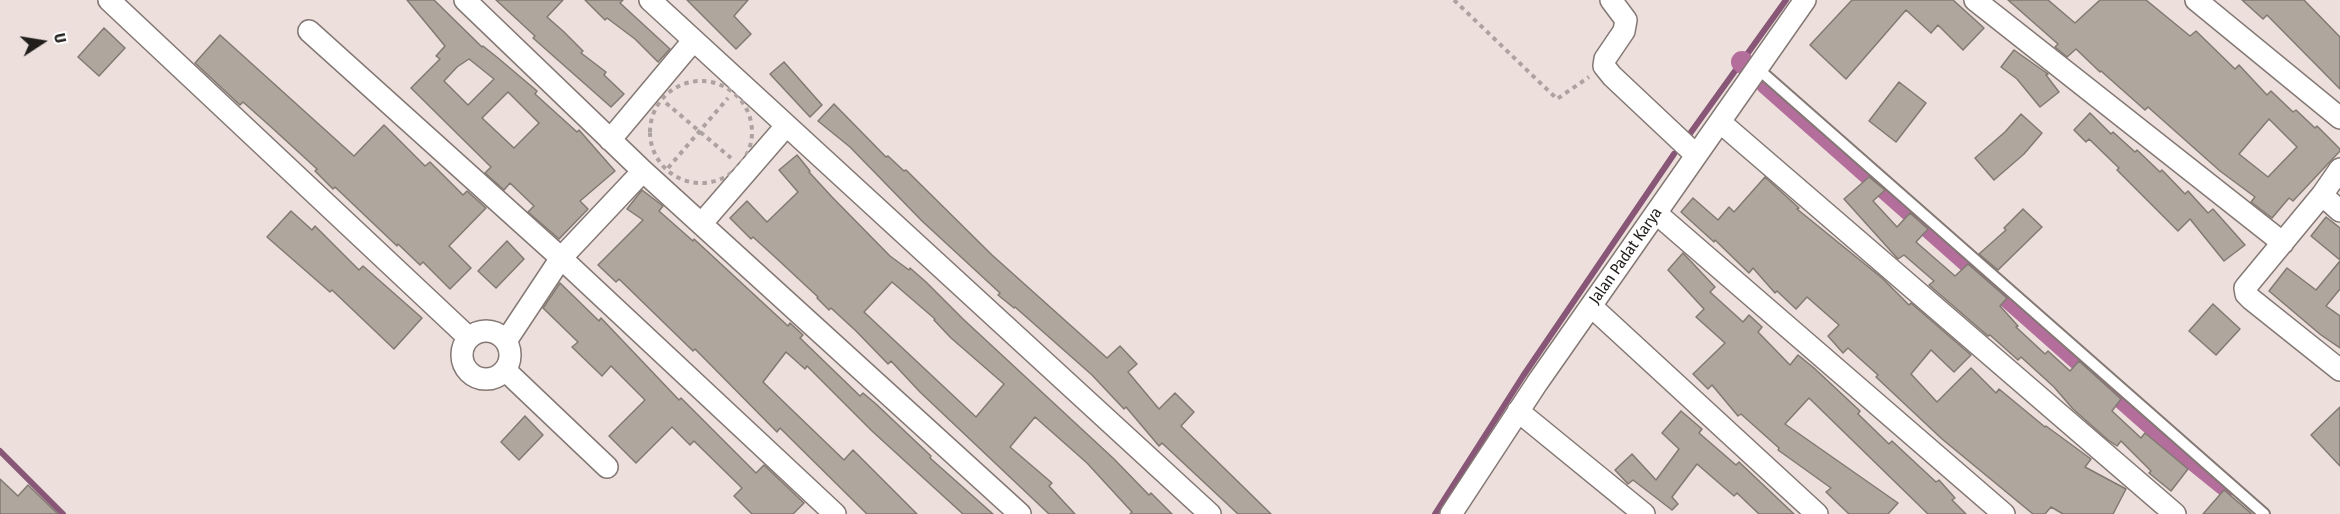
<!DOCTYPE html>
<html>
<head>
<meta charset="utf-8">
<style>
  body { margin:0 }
  #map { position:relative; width:2340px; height:514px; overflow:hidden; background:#ede0dc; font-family:"Fira Sans Condensed",sans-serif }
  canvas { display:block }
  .north { position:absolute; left:12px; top:12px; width:60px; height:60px; -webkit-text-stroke:4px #fff; paint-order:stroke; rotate:78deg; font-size:16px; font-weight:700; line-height:24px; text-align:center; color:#221e1c }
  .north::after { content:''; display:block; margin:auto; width:21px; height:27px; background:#221e1c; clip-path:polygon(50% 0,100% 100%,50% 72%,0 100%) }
</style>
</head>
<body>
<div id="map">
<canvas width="2340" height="514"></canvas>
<div class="north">U</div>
</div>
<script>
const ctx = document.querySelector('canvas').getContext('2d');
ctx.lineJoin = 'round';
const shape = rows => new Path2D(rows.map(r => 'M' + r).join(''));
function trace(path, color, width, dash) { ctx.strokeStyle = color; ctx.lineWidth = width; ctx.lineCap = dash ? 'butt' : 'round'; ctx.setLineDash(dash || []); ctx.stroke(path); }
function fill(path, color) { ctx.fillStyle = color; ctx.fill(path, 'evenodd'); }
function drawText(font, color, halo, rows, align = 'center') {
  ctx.font = font + ' "Fira Sans Condensed",sans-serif'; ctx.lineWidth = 5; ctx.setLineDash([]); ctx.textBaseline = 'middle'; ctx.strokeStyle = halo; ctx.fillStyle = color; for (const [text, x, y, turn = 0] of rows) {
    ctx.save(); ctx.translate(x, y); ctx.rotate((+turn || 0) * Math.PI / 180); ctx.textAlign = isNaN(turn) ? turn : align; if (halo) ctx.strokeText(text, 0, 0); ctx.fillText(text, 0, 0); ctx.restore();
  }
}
trace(shape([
  [1689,135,1786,0],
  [0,451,63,514],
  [1435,514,1523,376,1674,154]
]), '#885676', 6);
trace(shape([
  [1742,62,1743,63],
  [1767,84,2174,444,2226,486]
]), '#b36e9c', 22);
const building = shape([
  [407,0,434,0,482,47,483,46,498,58,537,91,535,94,577,132,579,130,615,171,580,201,588,209,559,239,528,212,534,206,510,183,504,190,485,173,491,167,411,88,440,59,436,56,445,46,407,0],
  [469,59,494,79,468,105,444,81,457,67,469,59],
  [508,92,539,123,514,148,482,118,508,92],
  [496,0,563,0,547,17,563,31,583,51,581,53,606,72,604,75,624,94,611,107,533,38,535,36,496,0],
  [585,0,623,0,620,3,670,49,658,62,635,39,607,18,605,20,585,0],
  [687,0,748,0,734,16,751,34,736,49,687,0],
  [1852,0,1953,0,1984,28,1963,50,1938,25,1931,33,1906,10,1846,79,1810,45,1852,0],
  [2008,0,2048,0,2075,23,2100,0,2146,0,2190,36,2196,31,2235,69,2239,65,2267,95,2271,91,2293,112,2296,110,2315,128,2317,126,2340,149,2340,151,2293,201,2289,198,2272,218,2251,202,2255,197,2220,171,2148,107,2145,110,2101,71,2100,72,2076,49,2067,57,2055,47,2058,44,2008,0],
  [2269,119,2297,147,2268,177,2239,154,2269,119],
  [2242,0,2304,0,2340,37,2340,89,2267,15,2263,19,2242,0],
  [104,28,125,48,99,76,78,57,104,28],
  [220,35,354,156,384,125,425,166,430,162,463,195,467,191,486,208,449,246,471,268,450,289,423,262,420,265,398,244,397,246,335,187,333,189,315,171,317,169,270,126,243,102,240,105,195,63,220,35],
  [2014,50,2048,74,2046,75,2059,92,2040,107,2017,79,2001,67,2014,50],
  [784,62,822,105,810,117,770,74,784,62],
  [1899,82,1926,103,1896,142,1869,121,1899,82],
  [834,104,886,157,888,156,904,171,906,170,992,255,1107,358,1120,346,1137,364,1128,372,1159,409,1175,393,1194,412,1181,426,1271,514,1238,514,1162,443,1159,446,1126,407,1124,409,1092,375,1015,307,1014,308,998,295,1000,293,922,221,850,147,818,121,834,104],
  [2090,113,2111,134,2113,132,2135,152,2137,150,2160,172,2162,170,2185,194,2188,191,2208,213,2213,209,2245,245,2224,261,2190,219,2178,231,2117,170,2119,168,2089,139,2086,142,2074,130,2090,113],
  [2021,114,2042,133,2024,154,1994,180,1975,158,2005,132,2021,114],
  [797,155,810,171,809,172,832,197,890,256,909,270,910,268,926,282,963,319,1114,459,1149,495,1151,493,1172,514,1130,514,1132,512,1087,463,1035,417,1010,447,1052,483,1049,486,1075,514,1049,514,920,392,891,361,888,364,856,331,831,308,829,310,817,298,818,297,775,257,753,237,751,239,730,218,747,201,767,222,798,192,779,170,797,155],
  [892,282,935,319,934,320,951,338,1004,384,976,417,864,312,892,282],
  [1765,177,1799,208,1797,209,1882,278,1909,305,1911,303,1971,355,1954,372,1931,350,1911,374,1937,402,1971,368,1996,393,1999,389,2045,427,2046,426,2091,459,2085,467,2126,489,2113,514,2063,514,2051,507,2045,514,2033,514,1942,439,1876,377,1878,375,1848,348,1843,353,1828,336,1839,325,1807,297,1796,309,1777,291,1775,293,1753,268,1749,273,1715,240,1714,242,1681,212,1693,198,1718,220,1729,207,1734,212,1765,177],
  [1869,177,1885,190,1873,201,1897,227,1910,213,1928,229,1916,242,1955,276,1968,264,2007,298,2000,306,2018,326,2016,327,2045,354,2048,351,2070,371,2079,361,2121,399,2112,411,2141,438,2145,433,2188,469,2171,491,2149,473,2151,471,2121,441,2117,446,2108,440,2073,409,2054,387,2021,357,2018,360,1990,335,1988,336,1929,285,1934,281,1904,255,1898,259,1844,199,1869,177],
  [642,190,663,206,659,211,693,241,694,239,788,326,790,323,803,335,800,338,860,396,863,393,876,404,931,456,930,458,993,514,963,514,872,431,807,366,805,369,786,352,763,382,844,460,853,450,917,514,867,514,780,428,777,432,695,349,693,351,619,279,616,282,598,265,643,220,627,209,642,190],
  [2023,209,2042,227,1998,270,1979,254,2006,230,2004,228,2023,209],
  [291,211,312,230,315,226,359,270,363,266,422,318,394,349,332,290,330,292,267,237,291,211],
  [2326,217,2340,228,2340,260,2311,236,2326,217],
  [507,241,524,259,496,288,478,271,507,241],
  [1683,253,1715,287,1710,292,1743,322,1749,315,1762,327,1758,332,1790,365,1798,355,1814,368,1860,411,1858,414,1889,444,1892,441,1936,482,1939,480,1955,498,1952,500,1966,514,1928,514,1809,398,1785,424,1898,503,1888,514,1849,514,1826,492,1831,488,1778,450,1779,448,1741,414,1738,416,1712,385,1708,389,1693,374,1725,343,1696,317,1704,309,1668,270,1683,253],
  [2340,261,2340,289,2326,306,2340,316,2340,348,2321,335,2269,291,2287,268,2316,290,2340,261],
  [560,283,599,321,601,318,679,400,681,398,756,473,764,465,804,503,793,514,752,514,734,496,742,488,694,441,690,445,672,427,636,463,609,436,645,400,611,366,602,376,572,347,578,342,543,308,560,283],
  [2213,304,2240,329,2216,355,2189,331,2213,304],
  [2340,407,2340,466,2311,435,2340,407],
  [1681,411,1702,429,1699,433,1736,465,1739,462,1794,514,1759,514,1737,493,1734,496,1697,464,1672,497,1678,504,1672,510,1633,480,1628,484,1615,470,1632,454,1656,480,1679,449,1662,433,1681,411],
  [525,416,543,435,519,460,501,442,525,416],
  [0,479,18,496,28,485,58,514,0,514,0,479],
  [2224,490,2252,514,2203,514,2224,490]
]);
fill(building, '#afa69e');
trace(building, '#827a72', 1.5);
const lane = shape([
  [1757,68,2264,514]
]);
const street = shape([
  [109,0,469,338],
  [465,0,643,171,1020,514],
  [650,0,1210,514],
  [1611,0,1626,20,1624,31,1605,59,1604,66,1612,76,1696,155],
  [1975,0,2283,243],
  [2196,0,2340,118],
  [309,31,561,258,835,514],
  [1720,122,2175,514],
  [610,140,693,41],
  [2340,169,2322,195,2245,288,2246,294,2251,299,2340,370],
  [2322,195,2340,211],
  [1656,213,2004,514],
  [702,223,786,126],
  [1591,306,1817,514],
  '462 355a24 24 0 1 1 48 0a24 24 0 1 1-48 0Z',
  [506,341,561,258,643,171],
  [505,370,607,467],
  [1518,411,1644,514],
  [1451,514,1537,383,1805,0]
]);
trace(lane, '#847874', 14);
trace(street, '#847874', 24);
trace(shape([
  [1454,0,1557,99,1589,77],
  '650 132a51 51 0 1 1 102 0a51 51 0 1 1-102 0Z',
  [666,103,731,158],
  [668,168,728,98]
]), '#ada29f', 4, [4.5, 4.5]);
trace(lane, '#fff', 10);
trace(street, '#fff', 21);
drawText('16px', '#221e1c', '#fff', [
  ["Jalan Padat Karya",1626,256,-55]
]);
</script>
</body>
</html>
